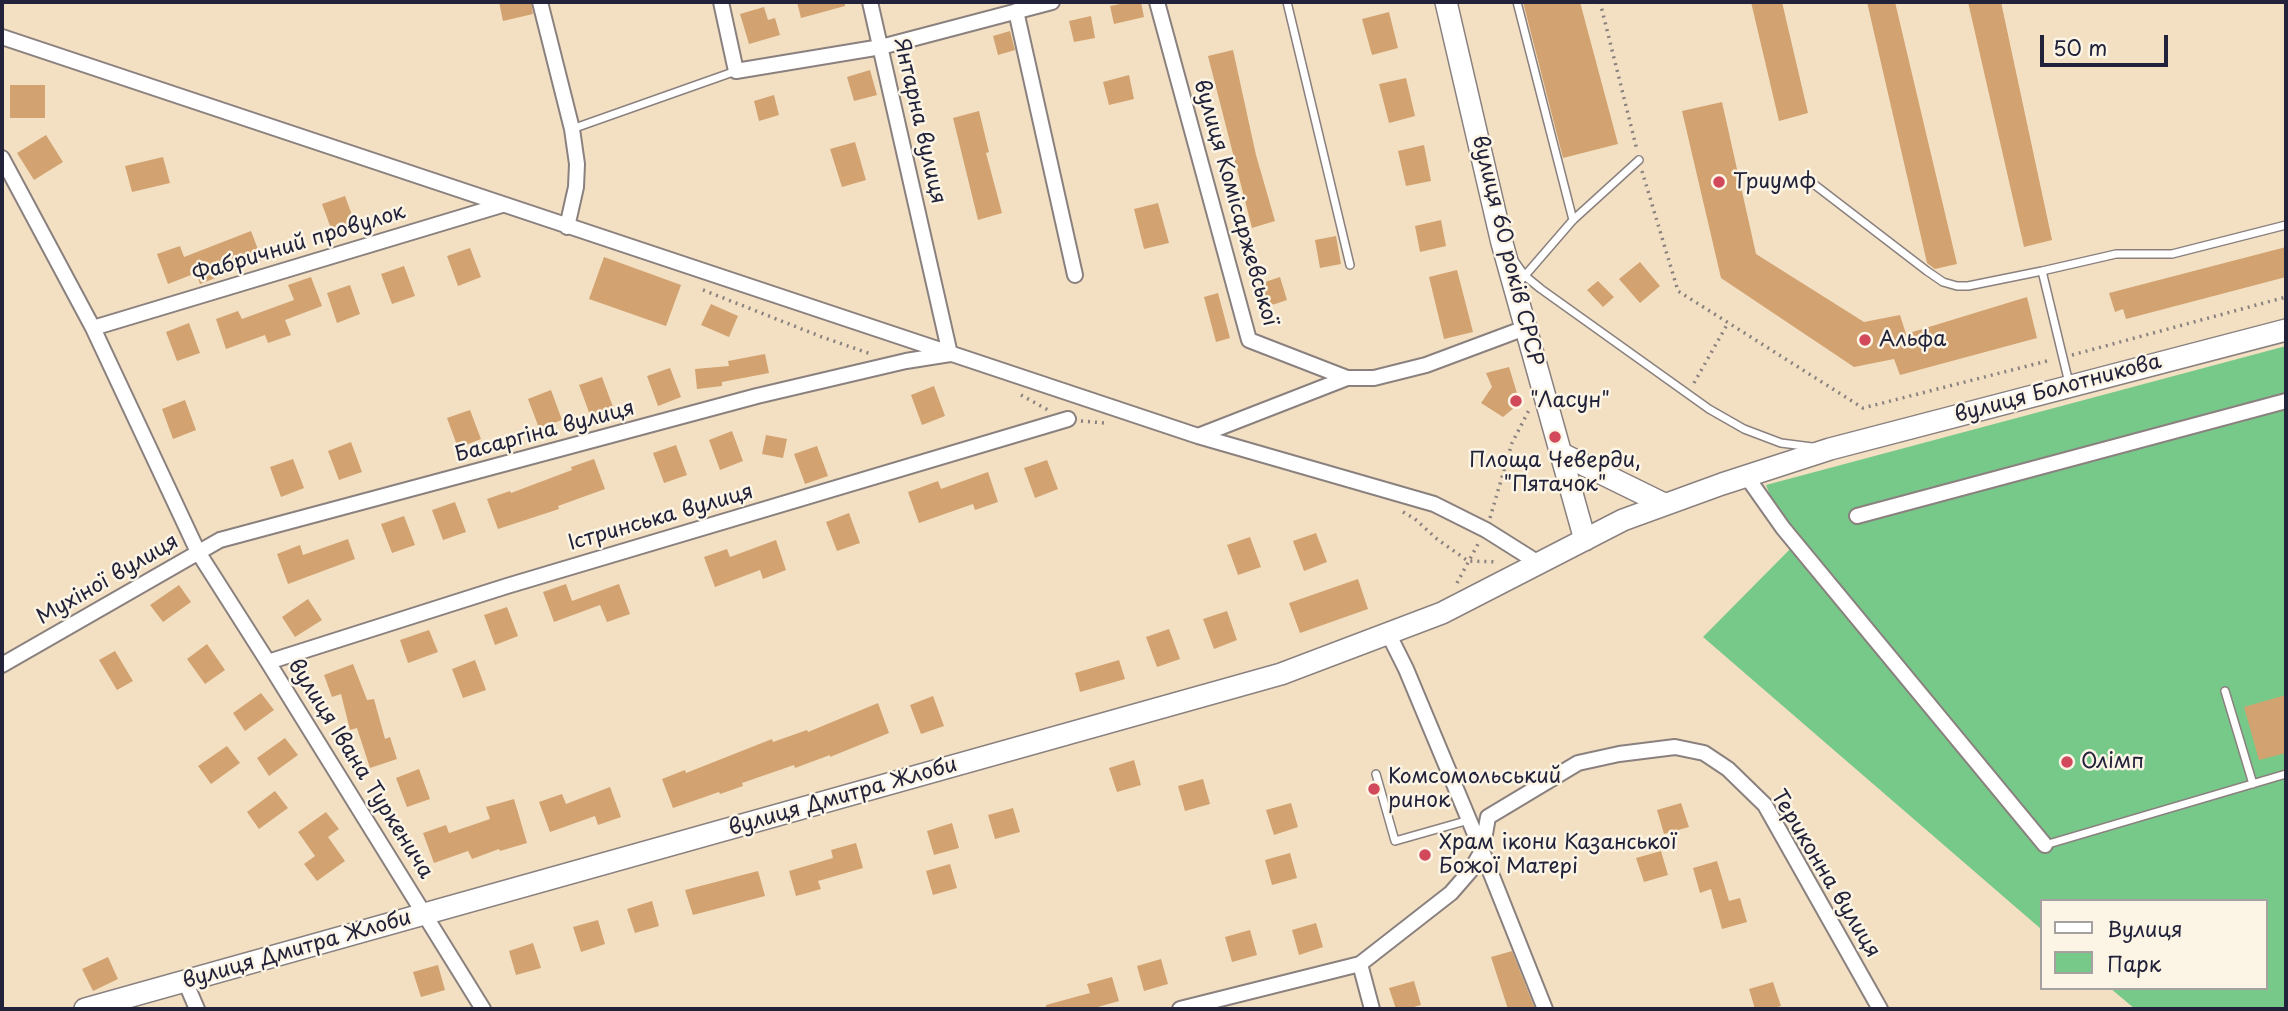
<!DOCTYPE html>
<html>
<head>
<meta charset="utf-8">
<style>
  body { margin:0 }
  #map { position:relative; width:2288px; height:1011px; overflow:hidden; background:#f3e0c3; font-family:"Playpen Sans",sans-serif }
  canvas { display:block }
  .frame { position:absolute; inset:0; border:4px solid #22223b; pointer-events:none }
  .legend { position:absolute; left:2040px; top:899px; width:228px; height:91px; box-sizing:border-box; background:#fcf5e5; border:2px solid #a5a1a1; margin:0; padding:9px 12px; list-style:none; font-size:21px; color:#22223b }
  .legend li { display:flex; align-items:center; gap:14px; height:35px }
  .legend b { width:35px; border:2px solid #a5a1a1 }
  .scale { position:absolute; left:2040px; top:35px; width:128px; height:32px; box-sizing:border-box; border:4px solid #22223b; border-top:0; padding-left:9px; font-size:21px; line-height:24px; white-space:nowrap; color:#22223b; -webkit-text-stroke:5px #fcf5e5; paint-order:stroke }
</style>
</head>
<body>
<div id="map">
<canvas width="2288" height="1011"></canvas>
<div class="frame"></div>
<ul class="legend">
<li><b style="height:9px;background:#fff"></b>Вулиця</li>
<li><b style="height:19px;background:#77c98a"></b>Парк</li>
</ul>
<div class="scale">50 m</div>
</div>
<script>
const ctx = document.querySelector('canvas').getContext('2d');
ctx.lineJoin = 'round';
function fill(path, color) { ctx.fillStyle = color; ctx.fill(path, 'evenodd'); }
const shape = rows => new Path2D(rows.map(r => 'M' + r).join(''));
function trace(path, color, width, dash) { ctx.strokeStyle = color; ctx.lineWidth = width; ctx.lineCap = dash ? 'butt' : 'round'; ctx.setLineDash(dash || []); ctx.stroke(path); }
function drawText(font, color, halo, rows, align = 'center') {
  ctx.font = font + ' "Playpen Sans",sans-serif'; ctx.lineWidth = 5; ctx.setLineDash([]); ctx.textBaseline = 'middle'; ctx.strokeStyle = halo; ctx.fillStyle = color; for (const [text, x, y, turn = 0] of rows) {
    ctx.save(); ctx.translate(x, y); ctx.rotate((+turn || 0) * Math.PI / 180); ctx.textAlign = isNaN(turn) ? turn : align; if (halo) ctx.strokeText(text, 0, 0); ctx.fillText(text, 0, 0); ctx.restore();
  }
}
fill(shape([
  [2286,346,2286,1009,2135,1009,2110,988,2265,988,2265,901,2041,901,2041,929,1703,637,1800,539,1776,511,1766,485]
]), '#77c98a');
fill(shape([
  [499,2,531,2,533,14,503,21],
  [797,2,845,2,845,6,801,18],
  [1131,2,1141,2,1144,17,1114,24,1110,6],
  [1523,2,1580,2,1618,144,1563,158],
  [1751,2,1782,2,1808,113,1779,121],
  [1867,2,1895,2,1957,264,1935,269,1927,263],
  [1968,2,2001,2,2052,240,2024,247],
  [764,7,768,20,775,18,780,35,749,44,740,14],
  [1389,12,1398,48,1372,55,1362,19],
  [1091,16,1095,38,1074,42,1069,21],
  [1010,31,1015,50,998,55,993,36],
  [1233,50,1256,155,1275,221,1252,228,1208,56],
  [870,70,877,95,854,101,847,77],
  [1129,75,1134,99,1109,105,1103,82],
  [1406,78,1415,116,1389,123,1379,84],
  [10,85,45,85,45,118,10,118],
  [774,95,779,115,759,121,754,101],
  [1722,102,1756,254,1864,322,1900,315,1906,334,2027,297,2037,338,1900,375,1894,359,1854,367,1721,278,1682,111],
  [979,111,989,152,986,153,1002,213,978,220,953,118],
  [46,135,63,162,34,180,17,153],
  [855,142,866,180,842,187,830,149],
  [1424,145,1431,181,1406,186,1398,151],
  [163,157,170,183,132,192,125,166],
  [345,196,356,226,333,234,322,204],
  [1158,203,1169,243,1144,249,1134,209],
  [1441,220,1446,246,1420,252,1415,226],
  [251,231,262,260,200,284,196,273,168,284,157,254,180,246,184,257],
  [1336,236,1341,264,1320,268,1315,240],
  [2286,247,2286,277,2126,319,2123,309,2115,312,2109,293],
  [470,248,481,277,458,286,447,256],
  [604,257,681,285,666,326,589,299],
  [1640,262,1660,286,1640,303,1619,279],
  [404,266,415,296,392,304,381,274],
  [1457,270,1473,332,1444,339,1429,277],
  [311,277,322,306,285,320,291,335,268,343,265,335,226,349,216,319,238,311,242,319,294,300,288,285],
  [1280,277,1287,300,1266,307,1259,284],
  [1598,281,1614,297,1603,307,1587,290],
  [350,285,360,314,337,323,327,293],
  [1218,293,1230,338,1216,342,1204,297],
  [711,304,738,316,729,337,701,325],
  [189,323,200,353,177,361,166,332],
  [765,354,769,373,722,382,722,386,697,389,695,369,729,366,728,361],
  [1509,367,1520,403,1503,417,1481,403,1492,387,1486,373],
  [670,368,681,397,658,406,647,376],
  [602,377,613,407,590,415,579,385],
  [934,386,945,416,922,425,911,395],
  [551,390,562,420,539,428,528,399],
  [185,400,196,430,173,439,162,409],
  [470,410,481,439,458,448,447,418],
  [732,431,743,461,720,470,709,440],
  [766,435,787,439,783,458,762,454],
  [351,442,362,472,339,480,328,451],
  [676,445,687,475,664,483,653,453],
  [817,446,828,476,805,484,794,454],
  [293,459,304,488,281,497,270,467],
  [594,459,605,489,558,506,559,509,498,529,487,499,510,491,511,493,572,470,571,467],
  [1047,460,1058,489,1035,498,1024,468],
  [988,472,998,502,975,510,973,504,919,523,908,492,938,481,941,489],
  [455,502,466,532,443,540,432,510],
  [849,513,860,543,837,551,826,522],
  [404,516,415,545,392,553,381,524],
  [1316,533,1327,562,1304,571,1293,541],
  [1250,537,1261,567,1238,575,1227,545],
  [348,539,355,559,288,584,277,554,300,545,303,555],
  [776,540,786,570,763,579,760,570,715,587,704,557,727,549,730,557],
  [1358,579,1368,609,1300,633,1289,603],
  [566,584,572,601,619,584,630,614,607,622,600,605,554,622,543,592],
  [179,585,191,602,163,622,150,605],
  [308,599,322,620,295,637,282,617],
  [507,607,518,636,495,645,484,615],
  [1227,611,1237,640,1214,649,1203,619],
  [1169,629,1180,659,1157,667,1146,637],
  [429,630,438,652,408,663,400,640],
  [207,644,225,670,205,684,187,659],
  [115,651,133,681,117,690,99,660],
  [475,660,486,690,463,698,452,669],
  [1119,660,1125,679,1080,692,1075,673],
  [353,664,367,700,374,699,385,739,390,737,397,759,370,768,357,728,350,730,341,694,332,697,324,675],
  [261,693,274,710,245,731,233,713],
  [2286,695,2286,753,2259,760,2244,707],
  [933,696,944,726,921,734,910,705],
  [878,703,889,733,830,757,830,755,795,768,794,765,742,783,743,786,720,794,719,792,673,808,662,779,685,770,686,773,772,739,773,742,807,730,808,732],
  [285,738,298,755,269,776,257,758],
  [227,746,240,763,211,784,198,766],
  [1134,760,1141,785,1117,792,1109,768],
  [419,769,430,799,407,807,396,778],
  [1203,779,1210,804,1185,811,1178,786],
  [610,787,621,817,598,825,595,816,550,832,539,802,562,794,566,804],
  [275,791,288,808,259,829,247,812],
  [514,799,527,843,500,851,499,849,472,859,468,851,434,863,423,833,446,825,449,833,490,819,486,807],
  [1291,803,1298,827,1274,835,1266,810],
  [1681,803,1689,827,1664,834,1657,810],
  [1013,808,1020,832,995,839,988,815],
  [326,812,339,829,328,837,345,861,317,881,304,864,315,856,298,832],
  [952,823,959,848,934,855,927,831],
  [856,843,863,868,818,881,821,889,796,896,789,871,833,858,831,850],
  [1661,851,1668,875,1644,882,1636,858],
  [1290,853,1297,878,1272,885,1265,860],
  [1717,861,1729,901,1740,898,1747,922,1722,929,1711,889,1700,893,1693,868],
  [950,864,957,888,933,895,926,871],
  [758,871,765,896,693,915,685,890],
  [652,901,659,926,635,933,627,909],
  [598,920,605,944,581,952,573,927],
  [1316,923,1323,947,1299,955,1292,930],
  [1250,930,1257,955,1232,962,1225,937],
  [533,943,541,968,516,975,509,951],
  [1512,951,1535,1009,1508,1009,1491,957],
  [108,957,118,979,93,991,82,969],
  [1161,959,1168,984,1144,991,1137,966],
  [438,965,445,990,421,997,413,972],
  [1112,977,1119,1001,1091,1009,1046,1009,1046,1005,1090,993,1087,984],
  [1414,981,1421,1005,1406,1009,1396,1009,1389,988],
  [1773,982,1781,1006,1770,1009,1755,1009,1749,989]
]), '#d2a270');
const lane = shape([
  [1287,2,1350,265],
  [1517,2,1573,220],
  [572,129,736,71],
  [1811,182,1927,271,1943,282,1957,286,1968,286,2042,271,2116,254,2172,254,2286,225],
  [1515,262,1525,276,1541,289,1709,409,1744,429,1781,443,1812,447],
  [2042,271,2069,383],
  [1522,279,1573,220,1639,160],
  [2225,691,2253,784],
  [1376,774,1395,841,1469,820],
  [2045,845,2286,774]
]);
const street = shape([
  [540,2,572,129,577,164,576,187,567,227],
  [721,2,736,71,881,47,1052,2],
  [1157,2,1249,340,1347,378,1374,378,1426,365,1525,328],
  [1016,11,1075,275],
  [2,37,1198,436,1347,378],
  [2,158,93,328],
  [1198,436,1434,504,1486,530,1540,564],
  [1747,477,1783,528,2045,845],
  [1857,516,2286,401],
  [1388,633,1406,669,1482,851,1545,1009],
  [268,662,507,586,1068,419],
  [2,665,220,540,757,396,906,361,950,354,870,2],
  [185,981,197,1009],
  [483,1009,268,662,198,552,93,328,502,205],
  [1180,1009,1360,964],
  [1372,1009,1360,964,1451,893,1471,870,1482,851,1488,817,1578,763,1619,754,1675,747,1704,753,1728,769,1765,805,1880,1009]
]);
const secondary = shape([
  [1446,2,1502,243,1585,540],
  [1560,453,1664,504],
  [85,1009,1281,674,1442,613,1623,520,1722,484,1830,449,2286,330]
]);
trace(lane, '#8a817f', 10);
trace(street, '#8a817f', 18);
trace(secondary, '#8a817f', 24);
trace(shape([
  [1600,2,1637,150],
  [1642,171,1678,291,1863,408,2051,360],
  [703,290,822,337,871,354],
  [2072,355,2286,297],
  [1694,383,1728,323],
  [1021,395,1048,410],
  [1081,421,1105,423],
  [1403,512,1415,519,1437,539,1468,561,1498,562],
  [1490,518,1512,443,1529,410],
  [1457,583,1478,544]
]), '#8a817f', 3.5, [2, 5]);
trace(lane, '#fff', 7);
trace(street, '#fff', 14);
trace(secondary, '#fff', 21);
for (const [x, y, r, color] of [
  [1719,182,7,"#d1495b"],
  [1865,340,7,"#d1495b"],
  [1516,401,7,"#d1495b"],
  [1555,437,7,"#d1495b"],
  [2067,762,7,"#d1495b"],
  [1374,789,7,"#d1495b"],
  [1425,855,7,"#d1495b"]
]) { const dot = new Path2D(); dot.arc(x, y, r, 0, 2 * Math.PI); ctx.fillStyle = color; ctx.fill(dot); trace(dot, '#fcf5e5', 2.5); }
drawText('21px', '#22223b', '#fcf5e5', [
  ["Янтарна вулиця",919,121,77],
  ["вулиця Комісаржевської",1235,203,74],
  ["Фабричний провулок",299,244,-17],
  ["вулиця 60 років СРСР",1507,251,76],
  ["вулиця Болотникова",2058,389,-15],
  ["Басаргіна вулиця",545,432,-15],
  ["Істринська вулиця",661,518,-16],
  ["Мухіної вулиця",108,580,-30],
  ["вулиця Івана Туркенича",360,769,58],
  ["вулиця Дмитра Жлоби",843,797,-16],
  ["Териконна вулиця",1825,874,59],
  ["вулиця Дмитра Жлоби",297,950,-16]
]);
drawText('21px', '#22223b', '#fcf5e5', [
  ["Триумф",1733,182],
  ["Альфа",1879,340],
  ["\"Ласун\"",1530,401],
  ["Площа Чеверди,",1555,461,"center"],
  ["\"Пятачок\"",1555,485,"center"],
  ["Олімп",2081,762],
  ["Комсомольський",1388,777],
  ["ринок",1388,801],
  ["Храм ікони Казанської",1439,843],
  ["Божої Матері",1439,867]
], 'left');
</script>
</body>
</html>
